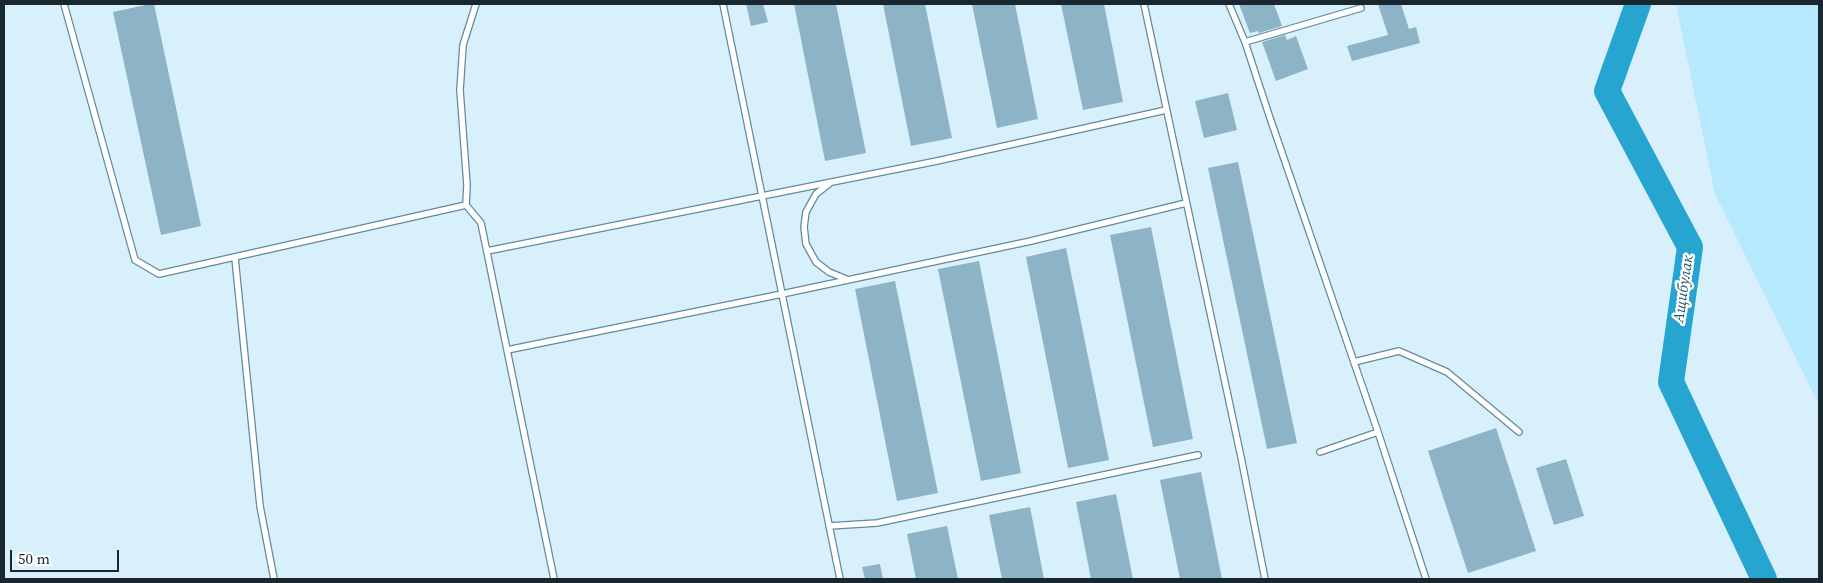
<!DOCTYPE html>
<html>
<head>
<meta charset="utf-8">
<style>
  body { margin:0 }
  #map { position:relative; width:1823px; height:583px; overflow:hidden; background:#d8f0fb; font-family:"Source Serif 4",serif }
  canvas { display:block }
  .frame { position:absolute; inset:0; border:5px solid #19282f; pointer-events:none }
  .scale { position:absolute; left:10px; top:550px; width:109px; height:22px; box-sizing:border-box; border:2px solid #19282f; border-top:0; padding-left:6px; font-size:15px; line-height:18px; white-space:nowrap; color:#19282f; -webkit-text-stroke:4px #fff; paint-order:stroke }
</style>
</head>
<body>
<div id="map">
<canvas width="1823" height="583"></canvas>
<div class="frame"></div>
<div class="scale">50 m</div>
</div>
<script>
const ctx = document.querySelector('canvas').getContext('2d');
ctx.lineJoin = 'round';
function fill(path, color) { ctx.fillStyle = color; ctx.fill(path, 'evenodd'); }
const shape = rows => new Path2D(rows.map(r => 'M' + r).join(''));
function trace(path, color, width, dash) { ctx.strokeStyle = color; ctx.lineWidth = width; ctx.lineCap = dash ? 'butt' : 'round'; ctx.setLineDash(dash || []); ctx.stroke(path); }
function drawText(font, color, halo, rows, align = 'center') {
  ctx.font = font + ' "Source Serif 4",serif'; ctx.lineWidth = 5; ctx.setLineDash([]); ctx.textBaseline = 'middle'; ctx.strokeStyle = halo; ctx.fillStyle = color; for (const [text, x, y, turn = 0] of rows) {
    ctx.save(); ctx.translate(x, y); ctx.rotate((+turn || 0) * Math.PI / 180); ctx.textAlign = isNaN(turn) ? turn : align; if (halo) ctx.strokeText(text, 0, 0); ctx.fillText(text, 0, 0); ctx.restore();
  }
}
fill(shape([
  [1676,4,1819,4,1819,405,1715,194]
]), '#b6e8fe');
trace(shape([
  [1638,4,1607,91,1690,247,1671,382,1764,579]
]), '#27a5d1', 26);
fill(shape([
  [150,4,154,4,201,226,161,235,113,12],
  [746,4,763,4,768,22,751,26],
  [794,4,836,4,866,153,825,161],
  [883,4,925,4,952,138,911,146],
  [972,4,1015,4,1038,119,997,128],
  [1061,4,1104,4,1123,102,1083,110],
  [1239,4,1274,4,1282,26,1259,33,1258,31,1250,33],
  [1378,4,1401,4,1409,29,1416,27,1420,43,1352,61,1347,46,1388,35],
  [1285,35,1287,40,1296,36,1308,69,1276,81,1262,42],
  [1228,93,1237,130,1204,138,1195,101],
  [1238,162,1297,443,1267,449,1208,168],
  [1151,227,1193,439,1153,447,1110,235],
  [1066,248,1109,460,1068,468,1026,257],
  [979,261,1021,473,981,481,938,269],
  [895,281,938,493,897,501,855,289],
  [1496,428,1536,551,1468,573,1428,451],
  [1566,459,1584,516,1554,525,1536,468],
  [1201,472,1222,579,1180,579,1160,480],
  [1116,494,1133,579,1091,579,1076,502],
  [1030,507,1044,579,1002,579,989,515],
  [947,526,958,579,916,579,907,534],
  [880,564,883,579,865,579,862,567]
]), '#8db4c6');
const lane = shape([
  [64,4,135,260,159,274,466,205,467,185,460,90,463,45,476,4],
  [723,4,840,579],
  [1144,4,1241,457,1265,579],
  [1229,4,1245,42,1269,115,1378,432,1426,579],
  [1245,42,1361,8],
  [830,183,816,194,806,212,804,227,806,244,816,262,829,272,846,279],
  [466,205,481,223,554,579],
  [487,251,937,161,1166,110],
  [235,258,260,506,274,579],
  [507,350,782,294,1031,241,1186,203],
  [1354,362,1399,351,1447,372,1519,432],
  [1320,452,1378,432],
  [829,526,877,523,1198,455]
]);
trace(lane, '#648a9b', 8);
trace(lane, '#fff', 5.5);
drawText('italic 15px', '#235366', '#fff', [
  ["Ащибулак",1684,289,-82]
]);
</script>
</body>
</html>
